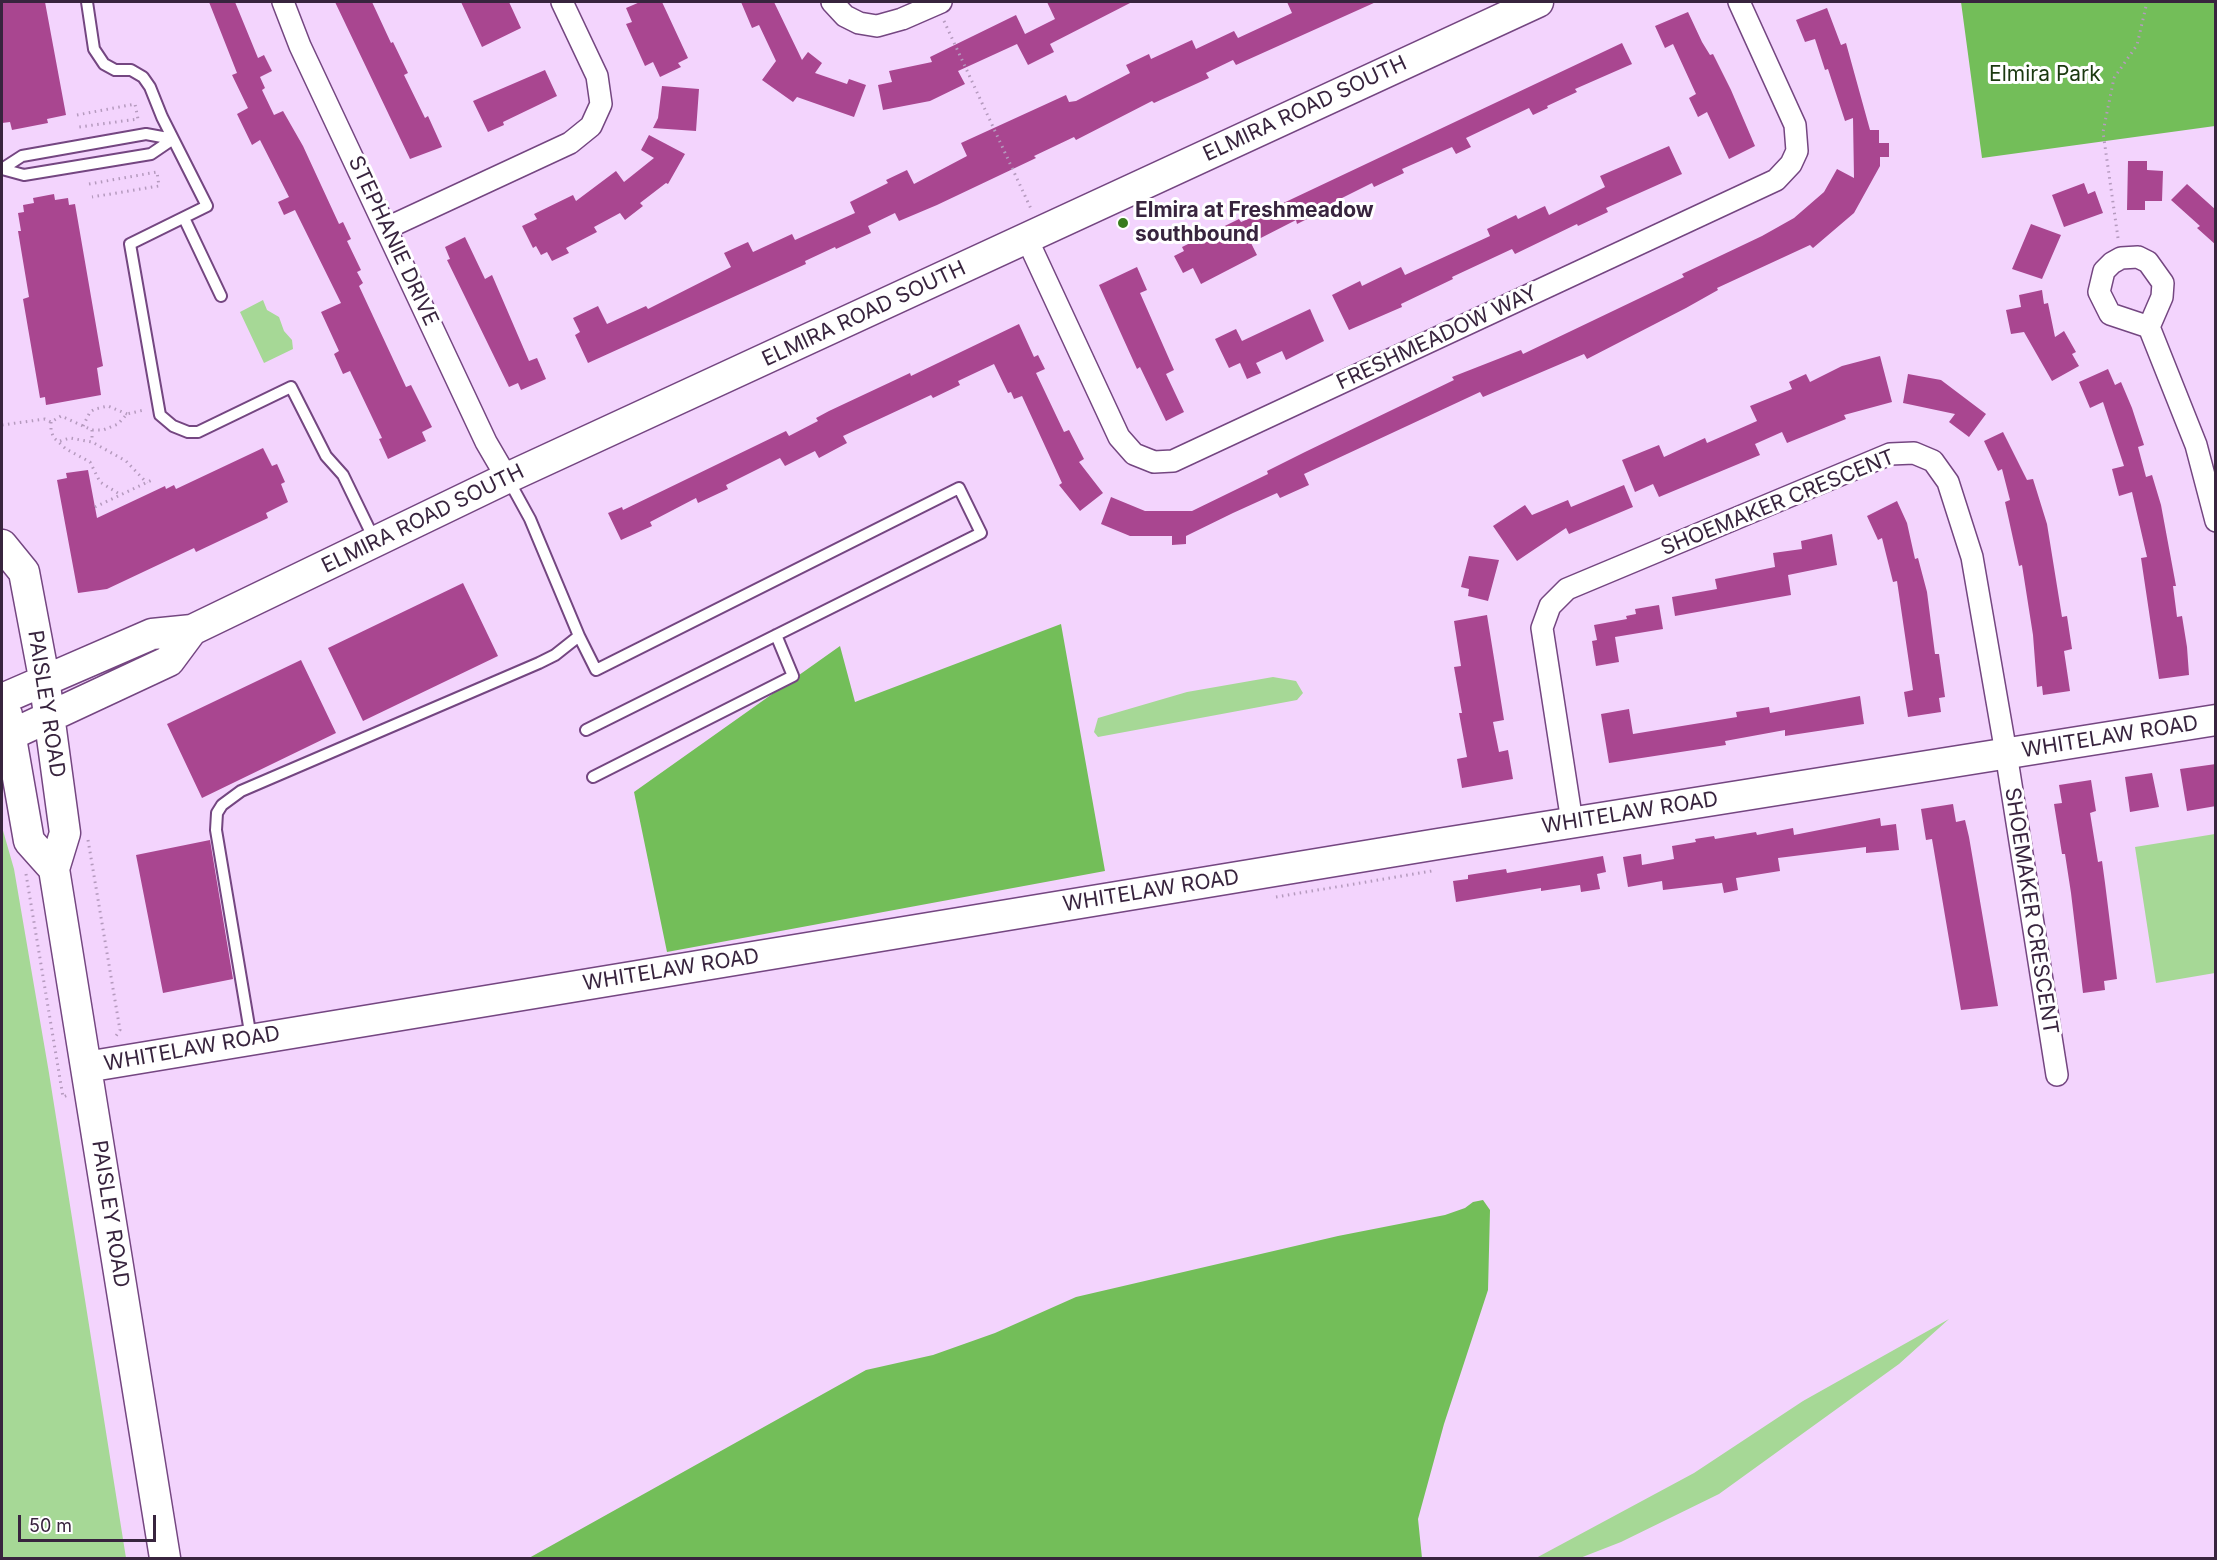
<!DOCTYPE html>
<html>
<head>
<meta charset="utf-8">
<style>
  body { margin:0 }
  #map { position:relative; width:2217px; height:1560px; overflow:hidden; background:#f3d4fd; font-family:Inter,sans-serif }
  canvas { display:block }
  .frame { position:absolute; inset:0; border:3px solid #38243e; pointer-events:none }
  .scale { position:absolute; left:18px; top:1515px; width:138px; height:27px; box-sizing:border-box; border:3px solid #38243e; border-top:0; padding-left:8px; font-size:18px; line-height:21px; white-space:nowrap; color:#38243e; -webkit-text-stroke:4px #fff; paint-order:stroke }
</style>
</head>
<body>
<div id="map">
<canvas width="2217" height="1560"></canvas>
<div class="frame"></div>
<div class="scale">50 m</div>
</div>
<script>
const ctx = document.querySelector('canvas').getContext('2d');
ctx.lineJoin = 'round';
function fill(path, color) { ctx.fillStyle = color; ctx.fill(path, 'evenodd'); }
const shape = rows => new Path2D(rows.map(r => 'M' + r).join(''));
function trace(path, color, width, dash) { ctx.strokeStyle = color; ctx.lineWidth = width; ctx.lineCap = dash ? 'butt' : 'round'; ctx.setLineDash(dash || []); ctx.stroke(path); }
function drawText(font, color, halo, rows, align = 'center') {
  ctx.font = font + ' Inter,sans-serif'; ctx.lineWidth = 6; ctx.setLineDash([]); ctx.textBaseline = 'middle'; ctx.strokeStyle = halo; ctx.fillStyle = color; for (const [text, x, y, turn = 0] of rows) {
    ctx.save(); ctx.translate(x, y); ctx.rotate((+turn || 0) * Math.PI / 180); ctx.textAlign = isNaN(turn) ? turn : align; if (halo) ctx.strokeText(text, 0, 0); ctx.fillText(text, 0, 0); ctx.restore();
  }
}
fill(shape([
  [263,300,267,310,279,317,284,331,292,340,293,349,264,363,240,312],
  [1273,677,1296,681,1303,693,1297,700,1098,737,1094,732,1098,718,1187,692],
  [2,827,14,869,49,1073,126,1558,2,1558],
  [2215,834,2215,973,2156,983,2135,847],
  [1949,1319,1899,1364,1719,1494,1621,1542,1580,1558,1536,1558,1694,1473,1803,1401]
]), '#a6d896');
fill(shape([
  [1961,2,2215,2,2215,126,1982,158],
  [1061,624,1105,871,667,952,634,792,840,646,855,702],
  [1483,1200,1490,1210,1488,1290,1444,1424,1418,1519,1422,1558,529,1558,866,1370,933,1355,995,1333,1076,1297,1338,1236,1445,1215,1465,1208,1473,1202]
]), '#73be59');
fill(shape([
  [2,2,45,2,66,115,47,119,48,123,12,130,10,122,2,123],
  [209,2,235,2,258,58,264,55,272,71,260,77,265,88,262,90,274,115,283,111,303,146,339,224,343,222,351,239,347,241,361,270,357,272,363,283,359,286,406,387,411,385,432,427,422,432,426,441,388,459,379,439,382,438,350,371,343,374,334,354,339,351,321,312,341,303,295,210,284,215,278,202,289,197,260,140,252,145,237,114,248,108,232,75,237,73],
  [335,2,372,2,391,43,393,42,408,73,404,75,425,118,428,116,442,147,410,159],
  [461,2,509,2,521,28,482,47],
  [640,2,662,2,688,58,678,63,681,67,660,77,653,62,645,66,626,24,632,22,626,8],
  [741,2,774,2,802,60,808,52,822,63,815,73,847,84,849,79,866,85,854,117,797,97,793,102,762,80,776,61,759,25,752,28],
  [1047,2,1132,2,1050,44,1054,52,1028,65,1017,44,958,71,965,84,930,101,883,110,878,85,892,82,889,71,932,62,930,57,1016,15,1025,34,1055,19],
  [1287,2,1376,2,1236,65,1233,60,1206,73,1209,78,1154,103,1152,101,1076,140,1074,137,1034,156,1036,158,937,205,899,221,895,213,868,226,871,233,836,249,835,247,805,261,806,264,588,363,575,335,580,332,573,318,598,306,607,324,646,306,648,309,731,267,724,253,748,242,753,252,792,234,795,240,855,213,850,202,888,183,886,180,907,170,914,184,967,156,961,143,1066,95,1069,102,1076,101,1130,73,1126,65,1149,54,1151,59,1192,40,1196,49,1234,31,1238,38,1292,13],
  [1827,8,1841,45,1846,43,1870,130,1879,130,1879,143,1889,143,1889,157,1880,157,1880,166,1854,213,1813,248,1810,245,1717,288,1718,290,1686,308,1587,359,1584,354,1483,397,1480,392,1304,474,1309,485,1280,498,1277,493,1233,513,1186,536,1186,544,1172,545,1172,536,1130,536,1101,524,1111,497,1145,511,1192,511,1268,474,1267,471,1305,452,1454,380,1452,377,1521,350,1523,354,1684,277,1682,274,1762,236,1794,218,1824,192,1837,169,1854,178,1853,118,1845,121,1828,69,1825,70,1815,39,1805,42,1796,20],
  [1688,12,1702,42,1710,55,1713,54,1731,90,1755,146,1729,159,1707,112,1698,117,1689,98,1696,94,1673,44,1665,48,1655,26],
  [1622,43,1632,64,1575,89,1577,92,1547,106,1548,108,1533,115,1529,108,1466,138,1471,147,1456,154,1452,147,1402,169,1404,173,1374,187,1372,183,1326,206,1327,209,1297,224,1296,220,1251,243,1257,255,1201,284,1193,268,1183,273,1174,256,1184,251,1182,247,1239,219,1241,222,1258,215],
  [545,70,557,96,503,122,504,125,488,132,473,101],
  [662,86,699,89,696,131,653,128,658,118],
  [649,135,685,154,668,184,666,183,640,203,643,206,625,220,620,213,594,227,597,232,566,248,569,253,552,261,547,252,541,255,536,246,533,248,522,226,537,219,534,214,573,195,576,201,616,171,624,182,654,158,641,150],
  [1669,146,1682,174,1606,208,1608,212,1578,226,1577,224,1515,254,1512,249,1452,277,1453,279,1401,304,1402,307,1349,330,1332,295,1360,281,1362,286,1401,267,1405,275,1490,236,1487,229,1516,215,1518,219,1545,206,1549,215,1605,187,1600,176],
  [2128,161,2147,161,2147,170,2163,171,2162,201,2145,201,2145,210,2127,210],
  [2084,183,2088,194,2095,191,2103,213,2064,227,2052,195],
  [2187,184,2216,210,2216,245,2197,228,2200,226,2171,200],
  [54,194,55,200,68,198,69,205,75,204,103,366,97,368,101,395,46,405,45,397,40,398,23,299,29,297,18,231,21,231,18,213,24,212,23,205,34,203,33,198],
  [2031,224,2061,235,2042,279,2012,269],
  [465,237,485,279,492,275,529,361,537,358,546,379,521,390,518,383,509,387,447,260,450,259,445,247],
  [1137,267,1147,290,1140,293,1174,370,1166,374,1184,412,1166,421,1140,367,1137,369,1099,285],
  [2042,290,2044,304,2048,303,2055,337,2064,331,2076,352,2072,354,2079,366,2052,381,2024,332,2011,334,2006,310,2021,307,2019,295],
  [1310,309,1324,341,1286,360,1282,351,1256,363,1261,373,1247,379,1240,363,1229,368,1215,339,1236,329,1242,341],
  [1019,324,1034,357,1038,355,1045,369,1036,373,1064,432,1069,430,1084,459,1079,462,1103,493,1080,511,1059,485,1062,483,1022,396,1014,399,1011,392,1008,393,994,364,958,381,960,385,933,398,931,395,843,436,847,443,819,458,815,451,785,466,780,458,726,485,728,489,698,503,696,498,650,522,652,526,621,540,608,513,622,507,623,510,786,431,789,436,818,421,816,418,829,411,910,373,911,376],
  [1880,356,1892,402,1844,415,1846,419,1787,443,1782,432,1755,444,1760,455,1659,497,1653,484,1635,492,1622,460,1659,445,1664,457,1705,438,1707,443,1757,421,1750,406,1792,389,1789,382,1806,374,1810,382,1842,366],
  [2108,369,2115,385,2121,382,2132,408,2144,445,2138,447,2146,477,2152,475,2161,505,2176,586,2173,586,2177,617,2182,616,2187,647,2189,675,2159,679,2141,558,2147,557,2132,492,2119,496,2112,469,2124,466,2103,402,2090,408,2079,382],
  [1908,374,1941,380,1986,414,1969,437,1949,422,1955,414,1903,403],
  [2003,432,2027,480,2033,479,2047,524,2062,617,2067,616,2072,649,2064,651,2070,691,2043,695,2042,686,2037,687,2033,635,2022,565,2019,566,2005,502,2010,500,2002,469,1998,471,1984,441],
  [263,448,272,466,277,464,285,482,281,484,288,502,266,513,268,518,196,552,194,548,107,589,78,593,57,480,67,478,66,473,88,470,97,518,165,486,166,489,174,485,176,489],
  [1624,485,1633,507,1569,534,1566,528,1517,561,1493,526,1525,505,1532,515,1568,500,1571,507],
  [1897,501,1907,523,1915,559,1918,558,1927,592,1935,654,1939,654,1945,697,1939,698,1941,712,1908,717,1904,692,1913,690,1897,581,1893,582,1882,538,1878,540,1867,516],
  [1832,534,1837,565,1788,575,1791,595,1675,616,1672,597,1717,589,1715,579,1775,567,1773,553,1802,549,1801,541],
  [1469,556,1499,560,1488,601,1468,596,1469,589,1461,587],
  [463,583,498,656,363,721,328,648],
  [1659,605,1663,629,1615,637,1619,662,1596,666,1592,641,1597,640,1594,625,1627,619,1626,616,1636,614,1635,609],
  [1487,615,1504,720,1493,722,1499,752,1508,750,1513,779,1462,788,1457,759,1467,757,1459,713,1462,713,1454,667,1461,666,1454,621],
  [301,660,336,733,202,798,167,724],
  [1860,696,1864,724,1785,736,1785,730,1725,741,1726,745,1609,763,1601,714,1629,709,1633,734,1737,717,1736,712,1769,707,1770,713],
  [2216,764,2216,806,2187,811,2180,769],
  [2152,773,2159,807,2130,812,2125,777],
  [2091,780,2096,811,2090,813,2098,862,2102,861,2105,883,2117,979,2104,981,2105,990,2083,993,2071,893,2065,854,2062,854,2054,804,2062,803,2059,785],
  [1953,804,1956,822,1965,820,1969,837,1998,1006,1961,1010,1932,839,1926,840,1921,809],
  [1880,818,1881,826,1896,824,1899,850,1866,853,1866,847,1778,858,1780,871,1736,878,1738,890,1724,893,1722,883,1663,890,1662,881,1628,887,1623,857,1641,854,1642,865,1674,859,1672,846,1696,842,1695,839,1714,836,1715,839,1756,832,1757,835,1793,828,1794,835],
  [210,840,233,979,163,993,136,855],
  [1603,856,1606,872,1597,874,1600,889,1581,892,1580,885,1541,891,1541,888,1456,902,1453,881,1468,879,1468,875,1506,869,1507,873]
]), '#a94690');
const lane = shape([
  [87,2,94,49,104,64,115,70,131,70,143,77,150,87,162,117,207,206,130,244,160,415,173,426,188,432,198,432,291,387,326,456,343,475,375,541],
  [2,169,24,175,151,154,173,139],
  [2,169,22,156,146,134,173,139],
  [184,218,221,296],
  [579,636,596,670,959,488,981,533,586,730],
  [593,777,793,676,776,635],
  [251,1038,216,830,217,813,222,805,241,791,539,663,555,655,579,636,530,519,508,479]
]);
const street = shape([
  [283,2,300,46,486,442,507,478],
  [832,2,845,16,859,23,877,26,902,19,941,2],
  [387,228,570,143,591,126,601,104,597,76,562,2],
  [1027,239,1119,437,1134,454,1154,462,1173,461,1776,180,1791,164,1797,151,1795,125,1739,2],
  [2138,257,2148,262,2163,283,2162,297,2149,327,2110,314,2099,292,2104,271,2112,263,2121,258,2138,257],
  [2149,327,2196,445,2216,521],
  [1572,822,1542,628,1550,606,1567,589,1890,454,1914,453,1933,461,1948,482,1972,557,2006,753,2057,1075]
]);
const secondary = shape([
  [2,545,24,572,44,678,65,833,54,869,165,1558],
  [2,699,152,634,192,630,507,478,1538,2],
  [7,715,29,841,54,869],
  [2,739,169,661,192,630],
  [86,1067,1438,844,2216,720]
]);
trace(lane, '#744681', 14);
trace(street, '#744681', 24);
trace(secondary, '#744681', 33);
trace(shape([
  [944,21,1032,211],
  [77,115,135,104,138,119,79,127],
  [89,184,157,172,159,186,92,197],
  [2118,238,2103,132,2114,78,2137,45,2147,2],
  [51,422,51,431,54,438,66,449,90,462,100,482,121,495],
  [2,425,45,419,51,422,61,416,92,430,103,430,118,424,127,414,144,410],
  [83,426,90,412,95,409,108,406,127,414],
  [92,430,92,442],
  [60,441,70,438,92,442,126,461,147,483],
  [95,507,154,479],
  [88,840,120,1030,114,1039],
  [26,874,63,1097,68,1095],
  [1276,897,1432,871]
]), '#b59abe', 3, [1.5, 4.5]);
trace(lane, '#fff', 10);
trace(street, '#fff', 21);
trace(secondary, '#fff', 30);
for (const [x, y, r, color] of [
  [1123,223,6,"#397c1d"]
]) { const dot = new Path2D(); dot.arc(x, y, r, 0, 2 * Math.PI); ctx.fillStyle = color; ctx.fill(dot); trace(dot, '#fff', 2); }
drawText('21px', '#1b3910', '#fff', [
  ["Elmira Park",2045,75]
]);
drawText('21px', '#38243e', '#fff', [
  ["ELMIRA ROAD SOUTH",1305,109,-25],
  ["STEPHANIE DRIVE",393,241,65],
  ["ELMIRA ROAD SOUTH",864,314,-25],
  ["FRESHMEADOW WAY",1437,338,-25],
  ["SHOEMAKER CRESCENT",1778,503,-22],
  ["ELMIRA ROAD SOUTH",423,519,-26],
  ["PAISLEY ROAD",46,704,81],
  ["WHITELAW ROAD",2110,737,-9],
  ["WHITELAW ROAD",1630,813,-9],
  ["WHITELAW ROAD",1151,891,-9],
  ["SHOEMAKER CRESCENT",2031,911,81],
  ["WHITELAW ROAD",671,970,-9],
  ["WHITELAW ROAD",192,1049,-10],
  ["PAISLEY ROAD",110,1214,81]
]);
drawText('bold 21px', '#38243e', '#fff', [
  ["Elmira at Freshmeadow",1135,211],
  ["southbound",1135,235]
], 'left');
</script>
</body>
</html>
